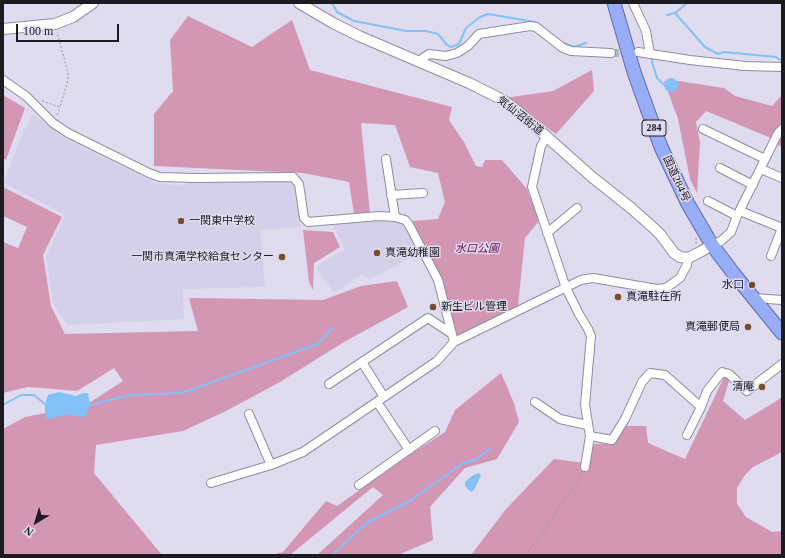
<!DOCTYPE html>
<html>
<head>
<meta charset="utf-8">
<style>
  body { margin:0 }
  #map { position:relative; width:785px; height:558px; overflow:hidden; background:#e0dbef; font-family:"Times New Roman",serif }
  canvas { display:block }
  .frame { position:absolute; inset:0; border:4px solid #1c1b22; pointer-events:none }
  .north { position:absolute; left:16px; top:502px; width:40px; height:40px; -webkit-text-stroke:3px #e0dbef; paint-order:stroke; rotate:218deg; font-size:11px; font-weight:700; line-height:16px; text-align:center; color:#1c1b22 }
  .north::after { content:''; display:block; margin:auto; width:14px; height:18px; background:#1c1b22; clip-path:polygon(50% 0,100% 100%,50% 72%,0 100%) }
  .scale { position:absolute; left:16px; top:24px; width:103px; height:18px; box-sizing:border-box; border:2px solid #1c1b22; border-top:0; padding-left:5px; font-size:12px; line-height:14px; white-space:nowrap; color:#1c1b22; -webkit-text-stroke:3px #e0dbef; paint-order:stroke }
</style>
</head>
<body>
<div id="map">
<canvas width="785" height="558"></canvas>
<div class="frame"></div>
<div class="north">N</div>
<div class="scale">100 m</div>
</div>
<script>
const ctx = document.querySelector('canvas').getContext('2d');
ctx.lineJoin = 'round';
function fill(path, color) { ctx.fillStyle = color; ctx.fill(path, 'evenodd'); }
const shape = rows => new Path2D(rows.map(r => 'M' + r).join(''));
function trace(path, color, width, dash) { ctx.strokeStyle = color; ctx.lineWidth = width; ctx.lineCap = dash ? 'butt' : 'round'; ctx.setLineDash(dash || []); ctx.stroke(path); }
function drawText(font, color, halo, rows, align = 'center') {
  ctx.font = font + ' "Times New Roman","Noto Sans JP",serif'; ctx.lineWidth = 3; ctx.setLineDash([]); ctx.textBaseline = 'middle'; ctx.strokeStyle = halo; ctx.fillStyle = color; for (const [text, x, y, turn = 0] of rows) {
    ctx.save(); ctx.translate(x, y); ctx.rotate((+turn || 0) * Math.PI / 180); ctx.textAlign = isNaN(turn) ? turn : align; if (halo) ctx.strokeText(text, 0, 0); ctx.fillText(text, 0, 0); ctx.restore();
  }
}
fill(shape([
  [33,114,64,138,156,183,176,185,185,184,193,181,290,181,297,187,301,227,260,230,265,287,183,289,184,319,68,325,53,304,46,256,65,215,4,183,19,141],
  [397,219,406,224,419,248,414,256,370,279,362,274,334,293,315,267,345,249,334,228,334,224]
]), '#d6cfea');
fill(shape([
  [188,16,252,47,292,20,310,70,452,107,449,120,464,142,476,166,482,167,485,160,502,160,527,189,539,221,525,238,518,306,457,337,411,221,438,219,445,202,438,173,410,167,395,125,361,123,370,213,354,214,349,182,303,173,154,166,154,114,173,91,170,40],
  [592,70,594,91,556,134,505,98,553,91],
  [664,81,679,81,724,88,735,96,772,106,782,95,782,148,771,138,706,111,696,122,700,142,697,193,690,179,678,119],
  [3,95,25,108,6,160,3,158],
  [3,187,62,217,43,255,51,306,65,334,198,331,189,298,323,300,361,286,397,281,408,307,344,342,280,382,226,411,183,431,96,445,94,473,162,555,3,555,3,429,25,417,86,405,123,381,114,368,77,391,28,387,3,393,3,242,18,248,27,227,3,216],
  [303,230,333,232,340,247,314,263,313,290,309,282],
  [727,371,729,381,723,401,745,420,778,400,782,396,782,452,753,467,745,475,737,488,737,504,746,517,772,532,782,531,782,555,471,555,506,509,554,459,585,463,594,444,612,443,624,426,646,426,648,443,685,459],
  [501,373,514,403,519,422,497,459,465,468,430,507,433,540,398,555,317,555,383,495,373,487,290,555,272,555,283,552,326,501,337,506,411,454,445,432,455,410]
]), '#d397b6');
fill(shape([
  '664 85a7 7 0 1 1 14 0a7 7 0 1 1-14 0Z',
  [59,392,76,396,83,393,88,393,90,405,86,416,82,417,66,415,48,419,45,417,45,404,48,395],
  [479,473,481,475,474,490,471,492,465,486,465,482,472,476]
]), '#83c1f9');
trace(shape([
  [332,3,337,12,354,21,406,31,426,31,438,34,447,45,451,47,459,44,466,28,480,17,488,14,535,22,538,24],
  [773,3,779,3],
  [675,13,705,47,718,54,724,52,776,57,782,61],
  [667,15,675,13,687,3],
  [561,42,574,47,586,43],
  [652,56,652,62,657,78,663,84],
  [3,405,21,395,34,395,45,404],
  [90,405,130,395,182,393,318,344,332,328],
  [332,555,368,522,410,501,463,463,475,460,490,449]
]), '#83c1f9', 2);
trace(shape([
  [611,53,631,53]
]), '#b9b5c6', 8, [8, 4]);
const minor = shape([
  [633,3,646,31,650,54],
  [638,52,690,60,745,66,782,67],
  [420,62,423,58,429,54,446,56,457,53,468,46,479,34,530,26,536,27,563,48,571,51,611,53],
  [3,80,26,96,53,123,68,133,149,173,160,177,196,178,293,177,299,184,304,218,308,222,379,216,395,217,405,220,408,223,438,280,454,342,581,280,593,278,657,289,666,288,680,278,687,265,688,258],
  [703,129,765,159],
  [547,136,541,146,532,187,566,288,579,314,588,329,591,336,585,405,590,436,585,467],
  [386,159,395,217],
  [720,168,753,185],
  [761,169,782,178],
  [391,195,423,193],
  [708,201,737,216],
  [740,211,782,228],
  [547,233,577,208],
  [712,245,721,241,731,232,737,216,778,133,782,129],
  [771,256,782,228],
  [754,298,782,300],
  [362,362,384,397],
  [329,384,428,318,452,334],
  [377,402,409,450],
  [535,402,560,419,587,425],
  [249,414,271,465],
  [687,435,701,407],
  [590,436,612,440,625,419,642,382,650,373,665,375,701,407,707,391,722,372,729,374,747,391,782,364],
  [211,483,271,465,303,452,437,361,454,342],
  [359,485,435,431]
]);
const tertiary = shape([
  [299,3,333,23,359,36,469,83,503,100,519,112,592,177,631,208,648,223,660,234,674,253,680,257,688,258,700,252,712,245],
  [3,29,55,24,73,17,93,3]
]);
const trunk = shape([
  [614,3,634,72,648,111,661,147,688,204,712,245,734,274,782,333]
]);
trace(minor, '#908c9e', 10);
trace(tertiary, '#908c9e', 12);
trace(trunk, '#5c6cab', 15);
trace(shape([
  [42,101,60,107,68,80,68,73,57,32],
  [57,115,60,107],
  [696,244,696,238],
  [525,555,545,531,560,505,580,479,582,474]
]), '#9693a2', 1, [2, 2]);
trace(minor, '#fff', 8);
trace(tertiary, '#fff', 10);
trace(trunk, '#98acf7', 13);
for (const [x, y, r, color] of [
  [181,221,4,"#754e2b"],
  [377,253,4,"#754e2b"],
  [282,257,4,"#754e2b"],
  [752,285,4,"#754e2b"],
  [618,297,4,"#754e2b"],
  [433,307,4,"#754e2b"],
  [748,327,4,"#754e2b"],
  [762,387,4,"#754e2b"]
]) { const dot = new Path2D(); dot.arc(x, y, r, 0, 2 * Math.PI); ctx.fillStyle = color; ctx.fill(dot); trace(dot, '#e0dbef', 1.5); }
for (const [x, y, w] of [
  [654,128,24]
]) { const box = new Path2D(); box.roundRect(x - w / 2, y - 8, w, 16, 3); ctx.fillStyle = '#e0dbef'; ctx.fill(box); trace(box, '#1c1b22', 1); }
drawText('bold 10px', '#1c1b22', null, [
  ["284",654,128]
]);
drawText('11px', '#1c1b22', '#e0dbef', [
  ["気仙沼街道",520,116,38],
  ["国道284号",676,179,65]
]);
drawText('11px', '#1c1b22', '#e0dbef', [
  ["一関東中学校",189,221],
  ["真滝幼稚園",385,253],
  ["一関市真滝学校給食センター",274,257,"right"],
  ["水口",744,285,"right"],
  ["真滝駐在所",626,297],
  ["新生ビル管理",441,307],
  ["真滝郵便局",740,327,"right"],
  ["清庵",754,387,"right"]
], 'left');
drawText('italic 11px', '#760051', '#e0dbef', [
  ["水口公園",477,249]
]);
</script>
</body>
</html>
